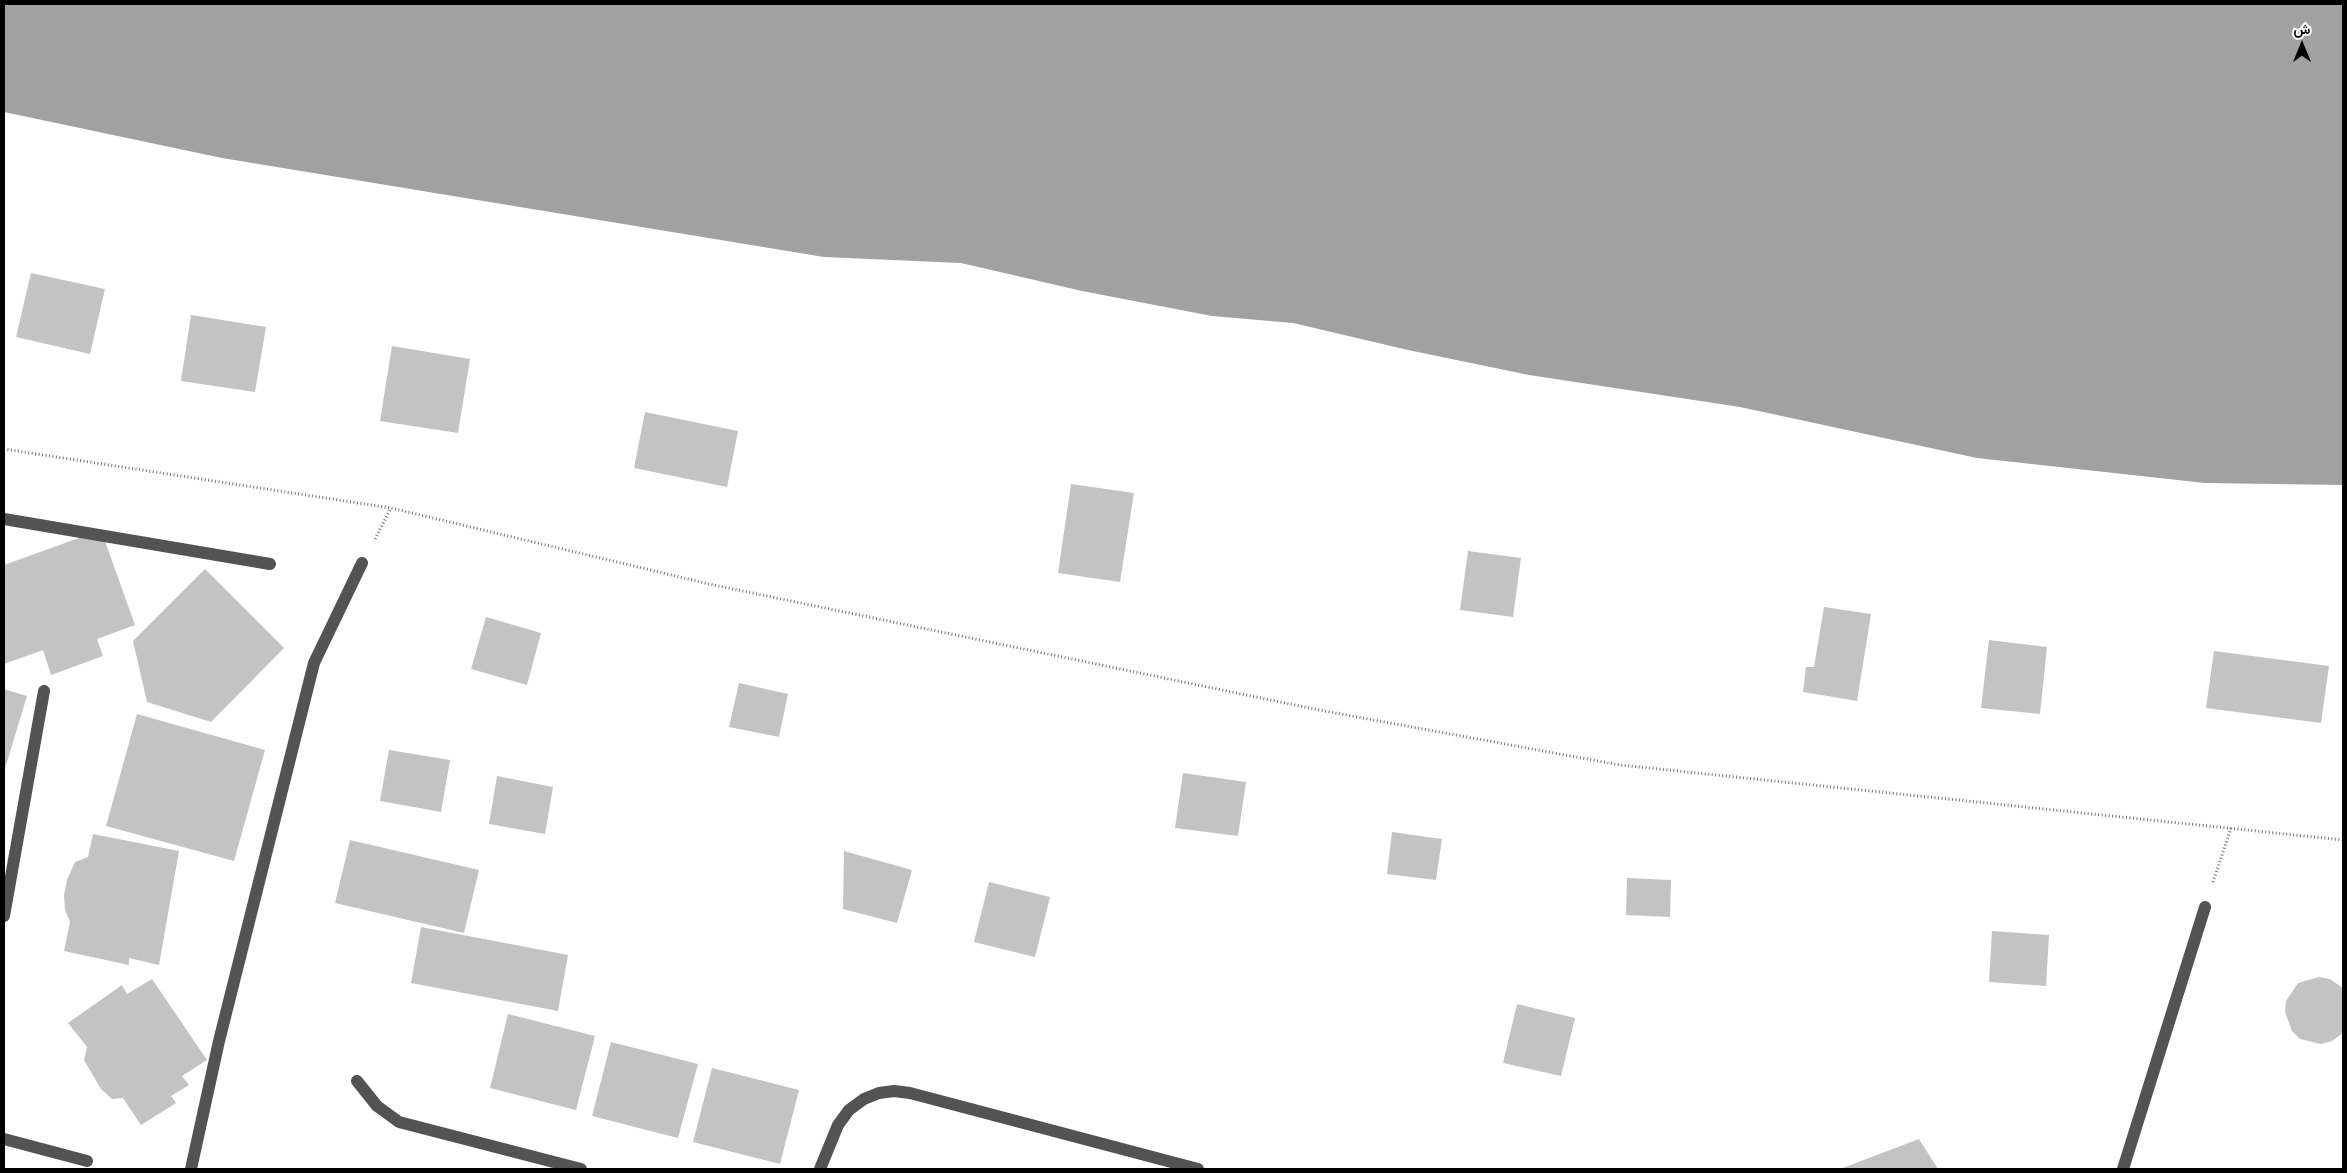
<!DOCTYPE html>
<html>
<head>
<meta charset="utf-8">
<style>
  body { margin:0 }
  #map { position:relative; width:2347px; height:1173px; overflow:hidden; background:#fff; font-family:"Nunito Sans",Vazirmatn,sans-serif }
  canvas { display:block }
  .frame { position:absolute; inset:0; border:5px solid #000; pointer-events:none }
  .north { position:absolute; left:2277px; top:20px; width:50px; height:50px; -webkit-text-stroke:4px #fff; paint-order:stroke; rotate:0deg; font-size:14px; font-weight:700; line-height:20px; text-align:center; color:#000 }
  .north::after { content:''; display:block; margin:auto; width:18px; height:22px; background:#000; clip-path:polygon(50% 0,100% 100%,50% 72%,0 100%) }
</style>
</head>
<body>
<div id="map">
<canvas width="2347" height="1173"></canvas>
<div class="frame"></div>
<div class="north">ش</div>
</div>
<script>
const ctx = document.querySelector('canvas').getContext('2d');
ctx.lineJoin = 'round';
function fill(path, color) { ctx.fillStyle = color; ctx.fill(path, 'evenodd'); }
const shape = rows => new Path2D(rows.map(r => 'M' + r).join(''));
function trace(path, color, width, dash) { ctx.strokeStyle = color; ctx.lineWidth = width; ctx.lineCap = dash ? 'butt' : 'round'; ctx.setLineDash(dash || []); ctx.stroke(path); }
fill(shape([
  [4,4,2343,4,2343,485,2205,483,1977,458,1740,407,1529,375,1408,350,1293,323,1212,316,1082,291,961,263,824,257,222,158,4,112]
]), '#a1a1a1');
fill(shape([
  [31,273,105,289,90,354,16,337],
  [191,315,266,327,255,392,181,381],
  [392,346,470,359,458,433,380,421],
  [645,412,738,431,727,487,634,468],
  [1071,484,1134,493,1120,582,1058,573],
  [101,530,135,625,97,639,103,656,51,675,43,650,4,664,4,565],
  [1468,551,1521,558,1513,617,1460,610],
  [205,569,284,648,211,722,147,702,133,641],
  [1824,607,1871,614,1857,701,1803,692,1806,667,1814,667],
  [486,617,541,633,527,685,471,669],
  [1989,640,2047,647,2040,714,1981,708],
  [2214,651,2329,666,2321,723,2206,708],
  [739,683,788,694,779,737,729,727],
  [4,689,27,696,4,772],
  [137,714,265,750,234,861,106,826],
  [389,750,450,760,441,812,380,801],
  [1183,773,1246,782,1238,836,1175,828],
  [497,776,553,787,545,834,489,824],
  [1392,832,1442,839,1436,880,1387,874],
  [93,834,179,851,159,965,129,958,129,965,64,951,70,922,65,910,64,895,67,880,75,862,88,857],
  [350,840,479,870,464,933,335,903],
  [844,851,912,870,897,923,843,909],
  [1627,878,1671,880,1670,917,1626,915],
  [989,882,1050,897,1035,957,974,942],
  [421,927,568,955,558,1011,411,983],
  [1992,931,2049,935,2046,986,1989,982],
  [2319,977,2330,979,2343,988,2343,1033,2332,1041,2321,1044,2300,1039,2292,1031,2285,1012,2286,1001,2298,983],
  [152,979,207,1060,182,1076,189,1085,171,1096,176,1103,141,1125,123,1098,112,1099,101,1089,84,1060,87,1047,68,1023,122,985,127,994],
  [1517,1004,1575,1018,1561,1076,1503,1063],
  [508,1014,595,1036,576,1110,490,1088],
  [611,1042,698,1064,678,1138,592,1116],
  [712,1068,799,1090,780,1164,693,1142],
  [1919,1139,1938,1169,1840,1169]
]), '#c3c3c3');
trace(shape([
  [4,449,391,508,709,584,1319,710,1620,765,2343,840],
  [375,539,391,508],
  [2213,882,2231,828]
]), '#757575', 3, [1, 2.5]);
trace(shape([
  [4,519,270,564],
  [4,916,44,691],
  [357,1081,377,1106,399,1122,581,1169],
  [4,1139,87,1161],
  [191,1169,219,1041,314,663,362,563],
  [820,1169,838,1125,849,1110,864,1099,879,1093,894,1091,910,1093,1198,1169],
  [2123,1169,2205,907]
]), '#535353', 12);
</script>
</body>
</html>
